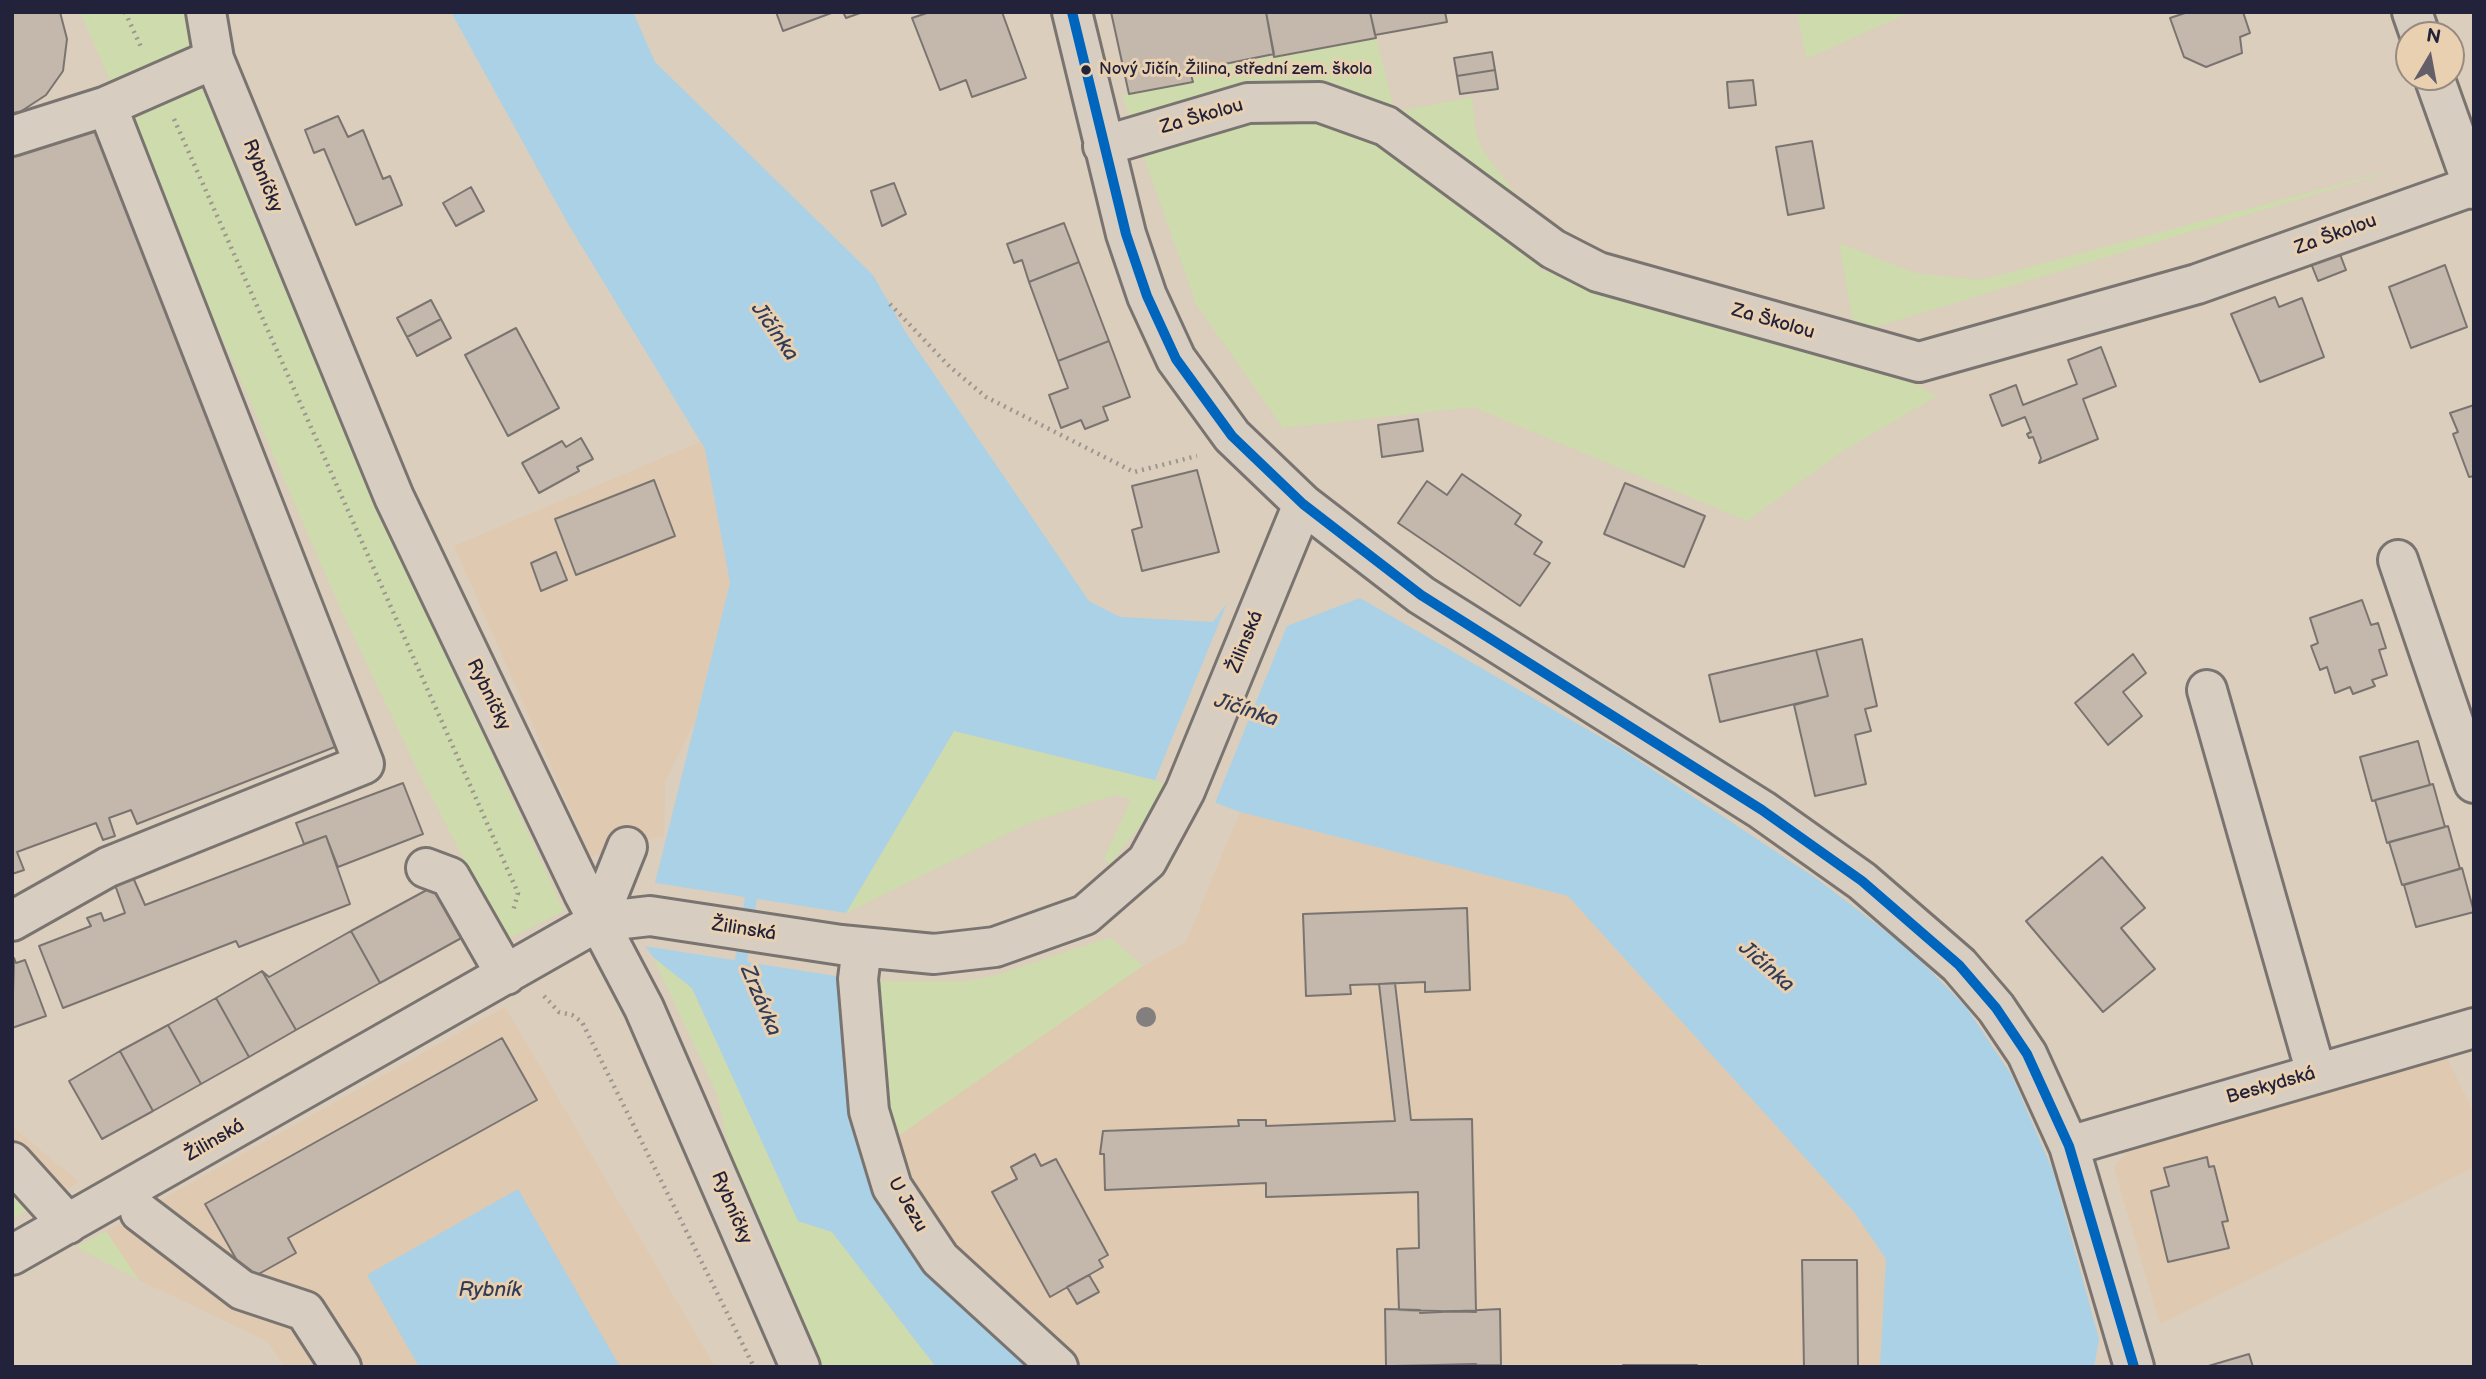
<!DOCTYPE html>
<html>
<head>
<meta charset="utf-8">
<style>
  body { margin:0 }
  #map { position:relative; width:2486px; height:1379px; overflow:hidden; background:#dbcebd; font-family:"Balsamiq Sans",sans-serif }
  canvas { display:block }
  .frame { position:absolute; inset:0; border:14px solid #22223b; pointer-events:none }
  .north { position:absolute; left:2395px; top:21px; width:70px; height:70px; box-sizing:border-box; background:#e8d0b0; border:2px solid #998a81; border-radius:50%; rotate:10deg; font-size:19px; font-weight:700; line-height:28px; text-align:center; color:#22223b }
  .north::after { content:''; display:block; margin:auto; width:24px; height:32px; background:#635e68; clip-path:polygon(50% 0,100% 100%,50% 72%,0 100%) }
</style>
</head>
<body>
<div id="map">
<canvas width="2486" height="1379"></canvas>
<div class="frame"></div>
<div class="north">N</div>
</div>
<script>
const ctx = document.querySelector('canvas').getContext('2d');
ctx.lineJoin = 'round';
function fill(path, color) { ctx.fillStyle = color; ctx.fill(path, 'evenodd'); }
const shape = rows => new Path2D(rows.map(r => 'M' + r).join(''));
function trace(path, color, width, dash) { ctx.strokeStyle = color; ctx.lineWidth = width; ctx.lineCap = dash ? 'butt' : 'round'; ctx.setLineDash(dash || []); ctx.stroke(path); }
function drawText(font, color, halo, rows, align = 'center') {
  ctx.font = font + ' "Balsamiq Sans",sans-serif'; ctx.lineWidth = 6; ctx.setLineDash([]); ctx.textBaseline = 'middle'; ctx.strokeStyle = halo; ctx.fillStyle = color; for (const [text, x, y, turn = 0] of rows) {
    ctx.save(); ctx.translate(x, y); ctx.rotate((+turn || 0) * Math.PI / 180); ctx.textAlign = isNaN(turn) ? turn : align; if (halo) ctx.strokeText(text, 0, 0); ctx.fillText(text, 0, 0); ctx.restore();
  }
}
fill(shape([
  [700,442,705,449,730,583,695,721,665,782,664,836,591,857,454,546],
  [1240,812,1568,896,1854,1212,1886,1259,1880,1367,1076,1367,949,1252,888,1143,1138,969,1186,942],
  [505,1007,715,1367,285,1367,267,1341,139,1280,106,1231],
  [2446,1056,2474,1113,2474,1167,2160,1324,2114,1167,2128,1151,2307,1093],
  [12,1127,79,1182,12,1219]
]), '#dfc9b0');
fill(shape([
  [80,12,185,12,195,68,509,792,564,911,506,940,417,769,342,612],
  [1797,12,1911,12,1806,59],
  [1376,38,1395,112,1472,97,1476,133,1482,149,1530,214,1560,241,1539,269,1645,303,1887,369,1937,396,1843,451,1747,521,1473,407,1283,428,1196,304,1122,95,1192,82,1190,71],
  [2409,166,1855,333,1839,243,1915,273,1980,280],
  [954,731,1155,780,1164,784,1146,818,1110,864,1104,859,1131,799,1114,795,1029,823,846,913],
  [1105,939,1112,939,1143,966,888,1143,877,981,964,981,993,976],
  [653,957,692,988,798,1221,832,1232,936,1367,821,1367,735,1178,717,1094],
  [12,1191,28,1210,12,1219],
  [106,1231,139,1280,76,1247]
]), '#cedbac');
fill(shape([
  [451,12,633,12,655,62,873,275,906,333,1089,601,1120,617,1213,622,1227,603,1287,626,1360,598,1623,750,1817,879,1909,949,1966,1007,2012,1076,2053,1171,2099,1339,2094,1367,1880,1367,1886,1259,1854,1212,1568,896,1240,812,1155,780,954,731,846,913,655,883,730,583,705,449,567,222],
  [645,946,837,976,862,1124,1044,1367,936,1367,832,1232,798,1221,692,988,653,957],
  [518,1189,620,1367,419,1367,367,1275]
]), '#aad1e5');
fill(shape([
  [1227,603,1287,626,1215,803,1155,780],
  [655,883,846,913,845,917,655,887],
  [646,942,837,973,837,976,645,946]
]), '#dbcebd');
trace(shape([
  [747,976,741,961,751,898,757,882]
]), '#aad1e5', 12);
const building = shape([
  [12,12,60,12,67,39,63,71,46,95,20,112,12,113,12,12],
  [776,12,834,12,783,31,776,12],
  [843,12,863,12,846,18,843,12],
  [930,12,1002,12,1026,78,972,97,966,80,940,90,912,18,930,12],
  [1111,12,1266,12,1274,54,1190,71,1193,82,1129,94,1111,12],
  [1266,12,1370,12,1376,38,1274,57,1266,12],
  [1370,12,1445,12,1447,22,1375,35,1370,12],
  [2188,12,2243,12,2250,33,2240,37,2242,53,2206,67,2184,57,2170,18,2188,12],
  [1492,52,1495,70,1457,76,1454,58,1492,52],
  [1495,70,1498,89,1460,94,1457,76,1495,70],
  [1753,80,1756,105,1729,108,1727,82,1753,80],
  [338,116,348,137,363,130,383,179,390,176,402,205,356,225,324,149,314,153,305,130,338,116],
  [102,122,340,745,137,824,131,810,109,818,115,836,103,840,96,823,17,852,24,870,12,874,12,156,102,122],
  [1812,141,1824,208,1788,215,1776,147,1812,141],
  [894,183,906,214,882,226,871,191,894,183],
  [471,187,484,211,456,226,443,203,471,187],
  [1064,223,1079,262,1029,282,1022,260,1014,263,1007,244,1064,223],
  [2338,249,2346,270,2318,281,2310,261,2338,249],
  [1079,262,1109,341,1058,361,1029,282,1079,262],
  [2445,265,2467,327,2411,348,2389,287,2445,265],
  [2275,297,2279,307,2302,298,2324,357,2260,382,2231,314,2275,297],
  [431,300,441,319,407,337,397,318,431,300],
  [441,319,451,338,417,356,407,337,441,319],
  [516,328,559,408,508,436,465,355,516,328],
  [1109,341,1130,397,1103,407,1108,420,1085,429,1081,420,1061,428,1049,395,1068,388,1058,361,1109,341],
  [2101,347,2116,386,2083,399,2098,439,2039,463,2041,458,2033,437,2029,438,2027,434,2031,432,2025,417,2002,426,1990,395,2016,385,2023,405,2077,384,2068,360,2101,347],
  [2474,405,2474,476,2469,477,2453,434,2458,432,2450,413,2474,405],
  [1418,419,1423,451,1382,457,1378,425,1418,419],
  [581,438,593,459,577,467,579,471,539,493,522,463,562,441,566,447,581,438],
  [1197,470,1219,552,1142,571,1132,530,1142,527,1132,486,1197,470],
  [1462,474,1521,515,1515,524,1542,542,1534,554,1550,563,1520,606,1398,523,1427,481,1447,495,1462,474],
  [654,480,675,536,576,575,555,519,654,480],
  [1625,483,1705,516,1684,567,1604,534,1625,483],
  [556,552,567,580,541,591,531,563,556,552],
  [2362,600,2371,625,2378,623,2386,648,2379,650,2387,675,2372,680,2375,686,2353,694,2350,687,2335,693,2327,667,2320,670,2311,646,2318,643,2310,618,2362,600],
  [1862,639,1877,706,1865,709,1871,731,1855,735,1866,784,1815,796,1794,705,1828,696,1816,650,1862,639],
  [1816,650,1828,696,1720,722,1709,675,1816,650],
  [2133,654,2146,673,2123,692,2142,716,2108,745,2075,703,2133,654],
  [2418,741,2430,785,2372,801,2360,757,2418,741],
  [403,783,423,834,338,867,326,836,304,844,296,823,403,783],
  [2433,784,2445,827,2387,843,2375,800,2433,784],
  [2448,826,2460,869,2402,885,2389,842,2448,826],
  [326,836,350,904,239,947,236,941,63,1008,39,946,91,926,87,918,101,913,104,921,125,913,114,882,132,875,145,905,326,836],
  [2102,857,2145,908,2121,928,2155,969,2103,1012,2026,921,2102,857],
  [2462,868,2474,912,2416,927,2404,885,2462,868],
  [436,885,465,936,380,983,351,931,436,885],
  [1467,908,1470,990,1425,992,1425,982,1379,984,1350,985,1351,994,1306,996,1303,914,1467,908],
  [351,931,380,983,296,1030,262,971,269,977,351,931],
  [14,958,16,963,25,960,46,1016,12,1028,14,958],
  [262,971,296,1030,249,1057,216,998,262,971],
  [1395,983,1411,1120,1472,1119,1476,1312,1399,1310,1397,1249,1419,1248,1418,1192,1266,1197,1266,1183,1105,1190,1104,1154,1100,1154,1103,1131,1239,1126,1238,1120,1266,1120,1266,1126,1395,1121,1379,984,1395,983],
  [216,998,249,1057,201,1084,168,1025,216,998],
  [168,1025,201,1084,153,1111,120,1051,168,1025],
  [502,1038,537,1100,288,1238,296,1253,248,1280,205,1204,502,1038],
  [120,1051,153,1111,102,1139,69,1081,120,1051],
  [1035,1154,1041,1166,1056,1159,1108,1255,1099,1260,1103,1267,1050,1297,992,1192,1017,1179,1011,1167,1035,1154],
  [2207,1157,2209,1167,2214,1166,2228,1221,2222,1222,2229,1248,2168,1262,2151,1191,2169,1186,2164,1168,2207,1157],
  [1802,1260,1857,1260,1858,1367,1804,1367,1802,1260],
  [1089,1275,1099,1292,1077,1304,1067,1287,1089,1275],
  [1385,1309,1420,1310,1420,1313,1500,1309,1501,1365,1386,1366,1385,1309],
  [2249,1354,2253,1367,2205,1367,2249,1354],
  [1476,1364,1476,1367,1349,1367,1436,1365,1476,1364],
  [1623,1365,1697,1365,1697,1367,1623,1367,1623,1365]
]);
fill(building, '#c4b7ab');
trace(building, '#7a7471', 2);
const minor = shape([
  [206,12,214,59,394,497,584,894,644,1008,800,1367],
  [1072,12,1126,234,1147,296,1176,359,1232,436,1303,504,1421,595,1762,810,1862,881,1959,965,1996,1008,2027,1054,2069,1146,2134,1367],
  [2412,12,2420,35],
  [2434,77,2474,189],
  [107,106,214,59],
  [12,136,107,106,364,764,108,867,12,921],
  [1103,146,1248,103,1319,102,1386,126,1553,249,1598,272,1919,362,2197,284,2473,186],
  [2398,560,2474,783],
  [2207,690,2316,1073],
  [426,868,450,877,506,975],
  [597,922,627,847],
  [862,947,858,979,869,1111,892,1187,940,1259,1058,1367],
  [2069,1146,2474,1028],
  [12,1162,68,1224],
  [140,1212,242,1290,305,1311,341,1367],
  [12,1255,597,922,650,916,841,945,934,954,995,947,1085,915,1147,861,1185,791,1303,504]
]);
trace(minor, '#7a7471', 44);
trace(shape([
  [125,12,141,47],
  [174,119,518,893,513,911],
  [890,304,950,367,986,397,1134,472,1197,456],
  [544,996,559,1012,572,1015,582,1022,754,1367]
]), '#9c9691', 4.5, [2, 5]);
trace(minor, '#d7cdc1', 38);
trace(shape([
  [1072,12,1126,234,1147,296,1176,359,1232,436,1303,504,1421,595,1762,810,1862,881,1959,965,1996,1008,2027,1054,2069,1146,2134,1367]
]), '#0065bd', 10);
ctx.fillStyle = '#827f7e';
for (const [x, y] of [
  [1146,1017]
]) { ctx.beginPath(); ctx.arc(x, y, 10, 0, 2 * Math.PI); ctx.fill(); }
for (const [x, y, r, color] of [
  [1086,70,6,"#22223b"]
]) { const dot = new Path2D(); dot.arc(x, y, r, 0, 2 * Math.PI); ctx.fillStyle = color; ctx.fill(dot); trace(dot, '#e8d0b0', 2.5); }
drawText('17px', '#22223b', '#e8d0b0', [
  ["Nový Jičín, Žilina, střední zem. škola",1099,70]
], 'left');
drawText('19px', '#22223b', '#e8d0b0', [
  ["Za Školou",1202,117,-16],
  ["Rybníčky",262,176,68],
  ["Za Školou",2336,235,-20],
  ["Za Školou",1773,322,16],
  ["Žilinská",1246,642,-68],
  ["Rybníčky",488,695,64],
  ["Žilinská",744,930,9],
  ["Beskydská",2271,1086,-16],
  ["Žilinská",215,1141,-30],
  ["U Jezu",907,1205,60],
  ["Rybníčky",731,1208,67]
]);
drawText('italic 21px', '#333c57', '#e8d0b0', [
  ["Jičínka",774,332,55],
  ["Jičínka",1246,711,18],
  ["Jičínka",1766,967,41],
  ["Zrzávka",760,1001,67],
  ["Rybník",490,1291]
]);
</script>
</body>
</html>
